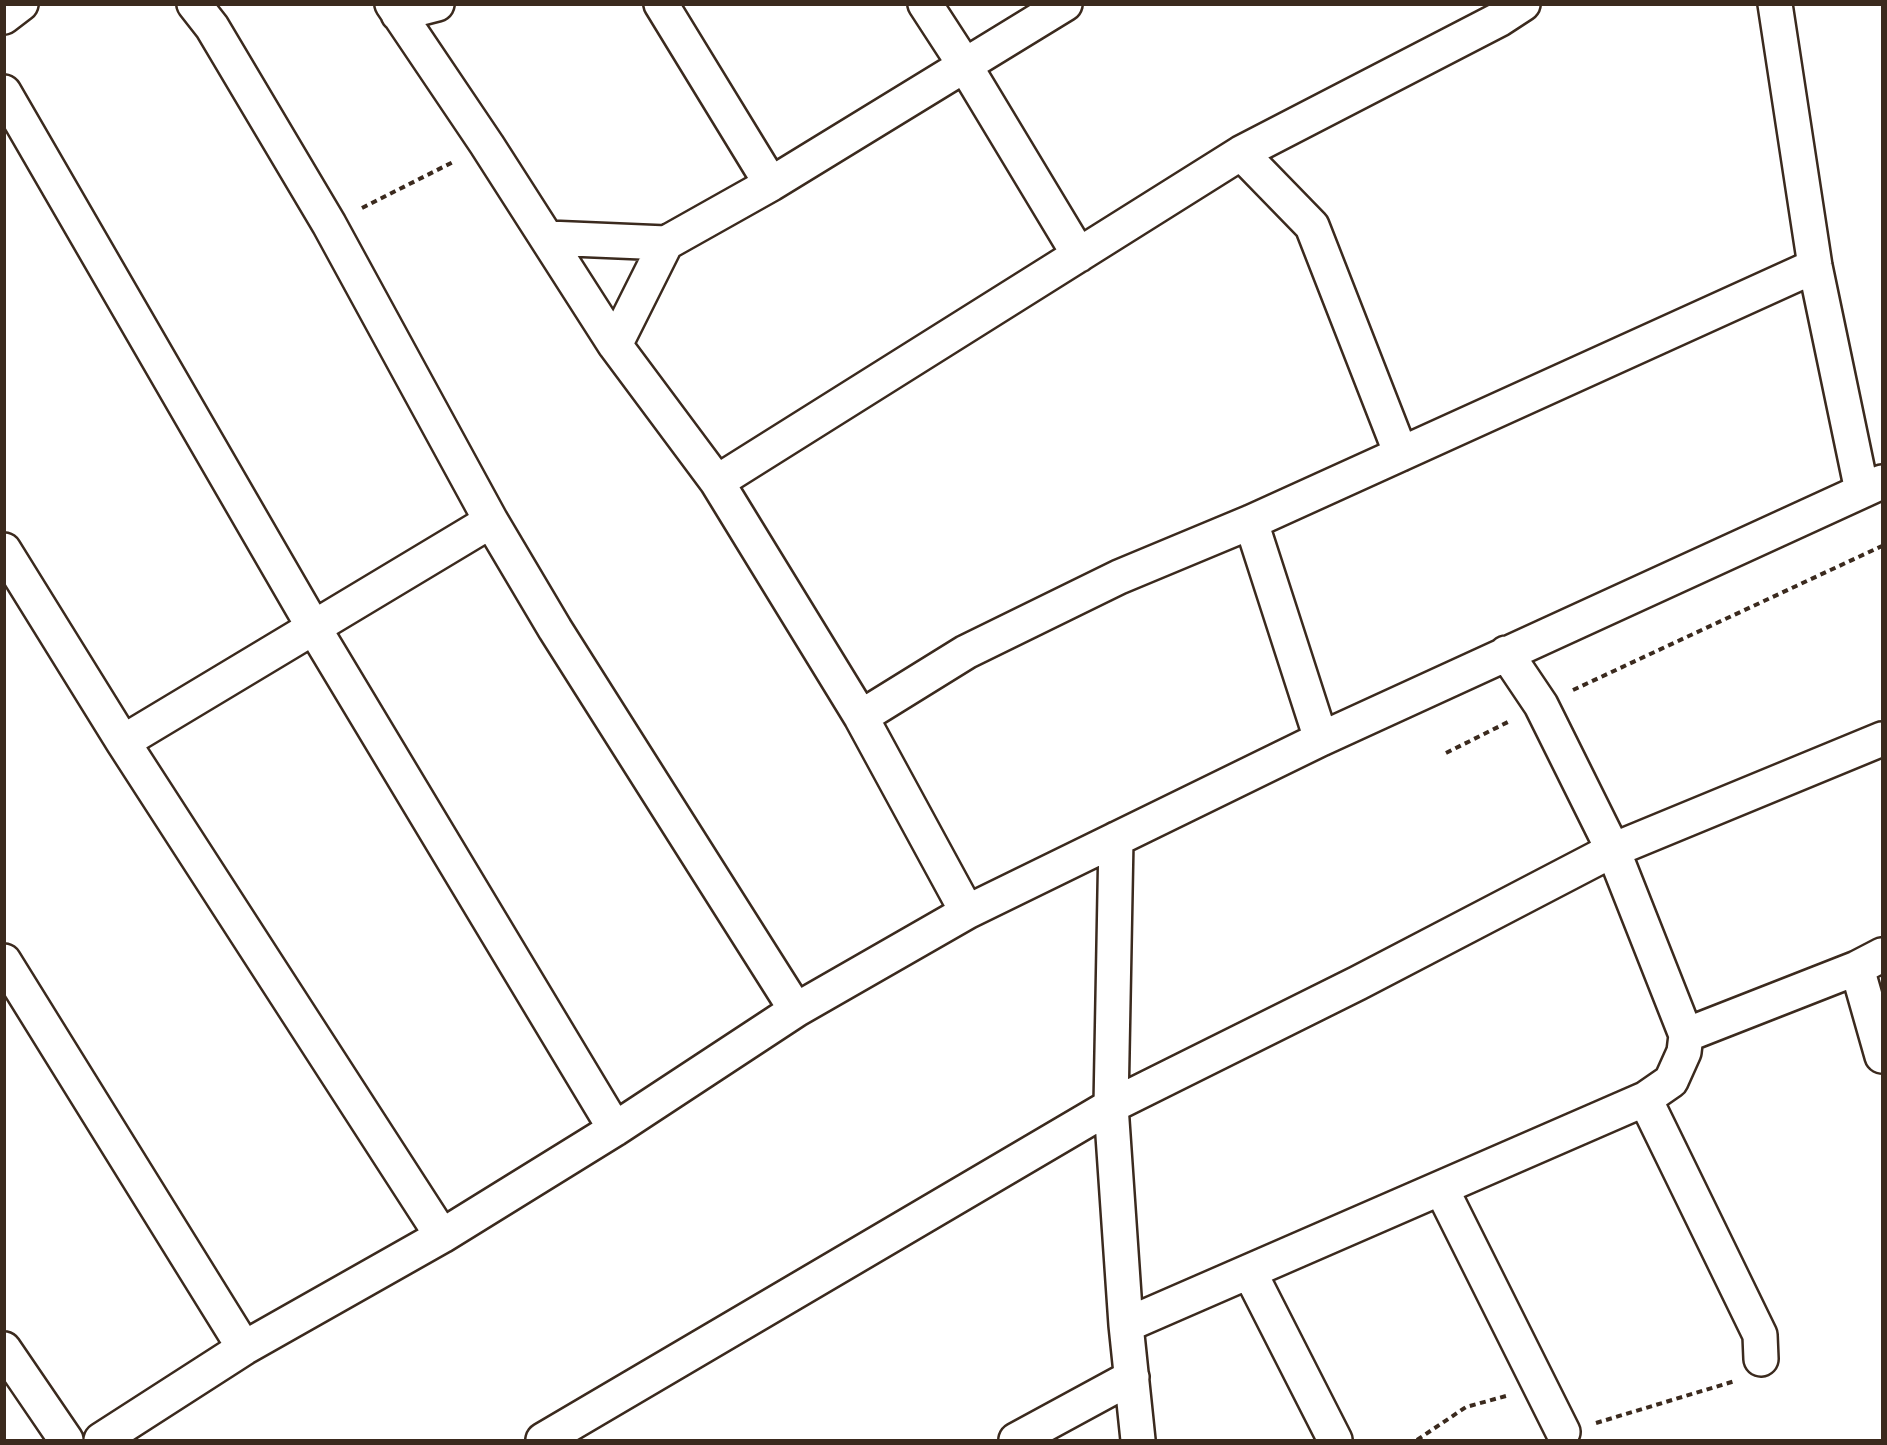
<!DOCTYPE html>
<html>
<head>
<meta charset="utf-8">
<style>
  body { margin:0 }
  #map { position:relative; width:1887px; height:1445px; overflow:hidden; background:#fff; font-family:Mynerve,sans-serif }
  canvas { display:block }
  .frame { position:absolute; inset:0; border:6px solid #3b2a1e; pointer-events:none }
</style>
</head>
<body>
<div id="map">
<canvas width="1887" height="1445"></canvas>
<div class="frame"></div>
</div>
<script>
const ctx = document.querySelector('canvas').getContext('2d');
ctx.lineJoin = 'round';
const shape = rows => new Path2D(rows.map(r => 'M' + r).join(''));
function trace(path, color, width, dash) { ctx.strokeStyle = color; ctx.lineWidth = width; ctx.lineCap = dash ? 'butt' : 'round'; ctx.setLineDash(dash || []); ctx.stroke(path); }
const street = shape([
  [194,4,212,27,329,224,491,521,555,629,796,1010],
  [392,4,487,145,615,345,717,482,861,717,967,912],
  [661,4,771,184],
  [925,4,964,64,1079,255],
  [1775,4,1815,266,1862,491],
  [398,14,437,4],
  [4,17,21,4],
  [4,92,314,628,615,1129],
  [1241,153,1312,226,1401,454],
  [548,238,666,243],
  [615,345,666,243,771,184,1065,4],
  [717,482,1241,153,1500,19,1523,4],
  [1251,522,1321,739],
  [4,550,123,742,442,1236],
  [861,717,966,652,1119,577,1251,522,1815,266],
  [123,742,491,521],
  [1116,839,1111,1106,1126,1325,1138,1440],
  [4,961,244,1348],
  [1857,968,1882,1056],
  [1686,1035,1857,968,1882,955],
  [1645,1099,1760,1335,1761,1359],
  [1442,1190,1563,1432],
  [1250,1273,1335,1440],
  [1126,1325,1645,1099,1671,1081,1684,1052,1686,1035,1613,850,1541,705,1506,653],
  [4,1349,66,1440],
  [101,1440,244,1348,442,1236,615,1129,796,1010,967,912,1321,739,1882,482],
  [543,1440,1111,1106,1358,983,1613,850,1882,739],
  [1016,1440,1132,1377]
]);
trace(street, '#3b2a1e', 38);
trace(shape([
  [362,208,455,161],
  [1573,690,1882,546],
  [1446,753,1510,721],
  [1596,1423,1735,1381],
  [1417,1440,1466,1407,1506,1396]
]), '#3b2a1e', 4, [6, 4.5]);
trace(street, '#fff', 33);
</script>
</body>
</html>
